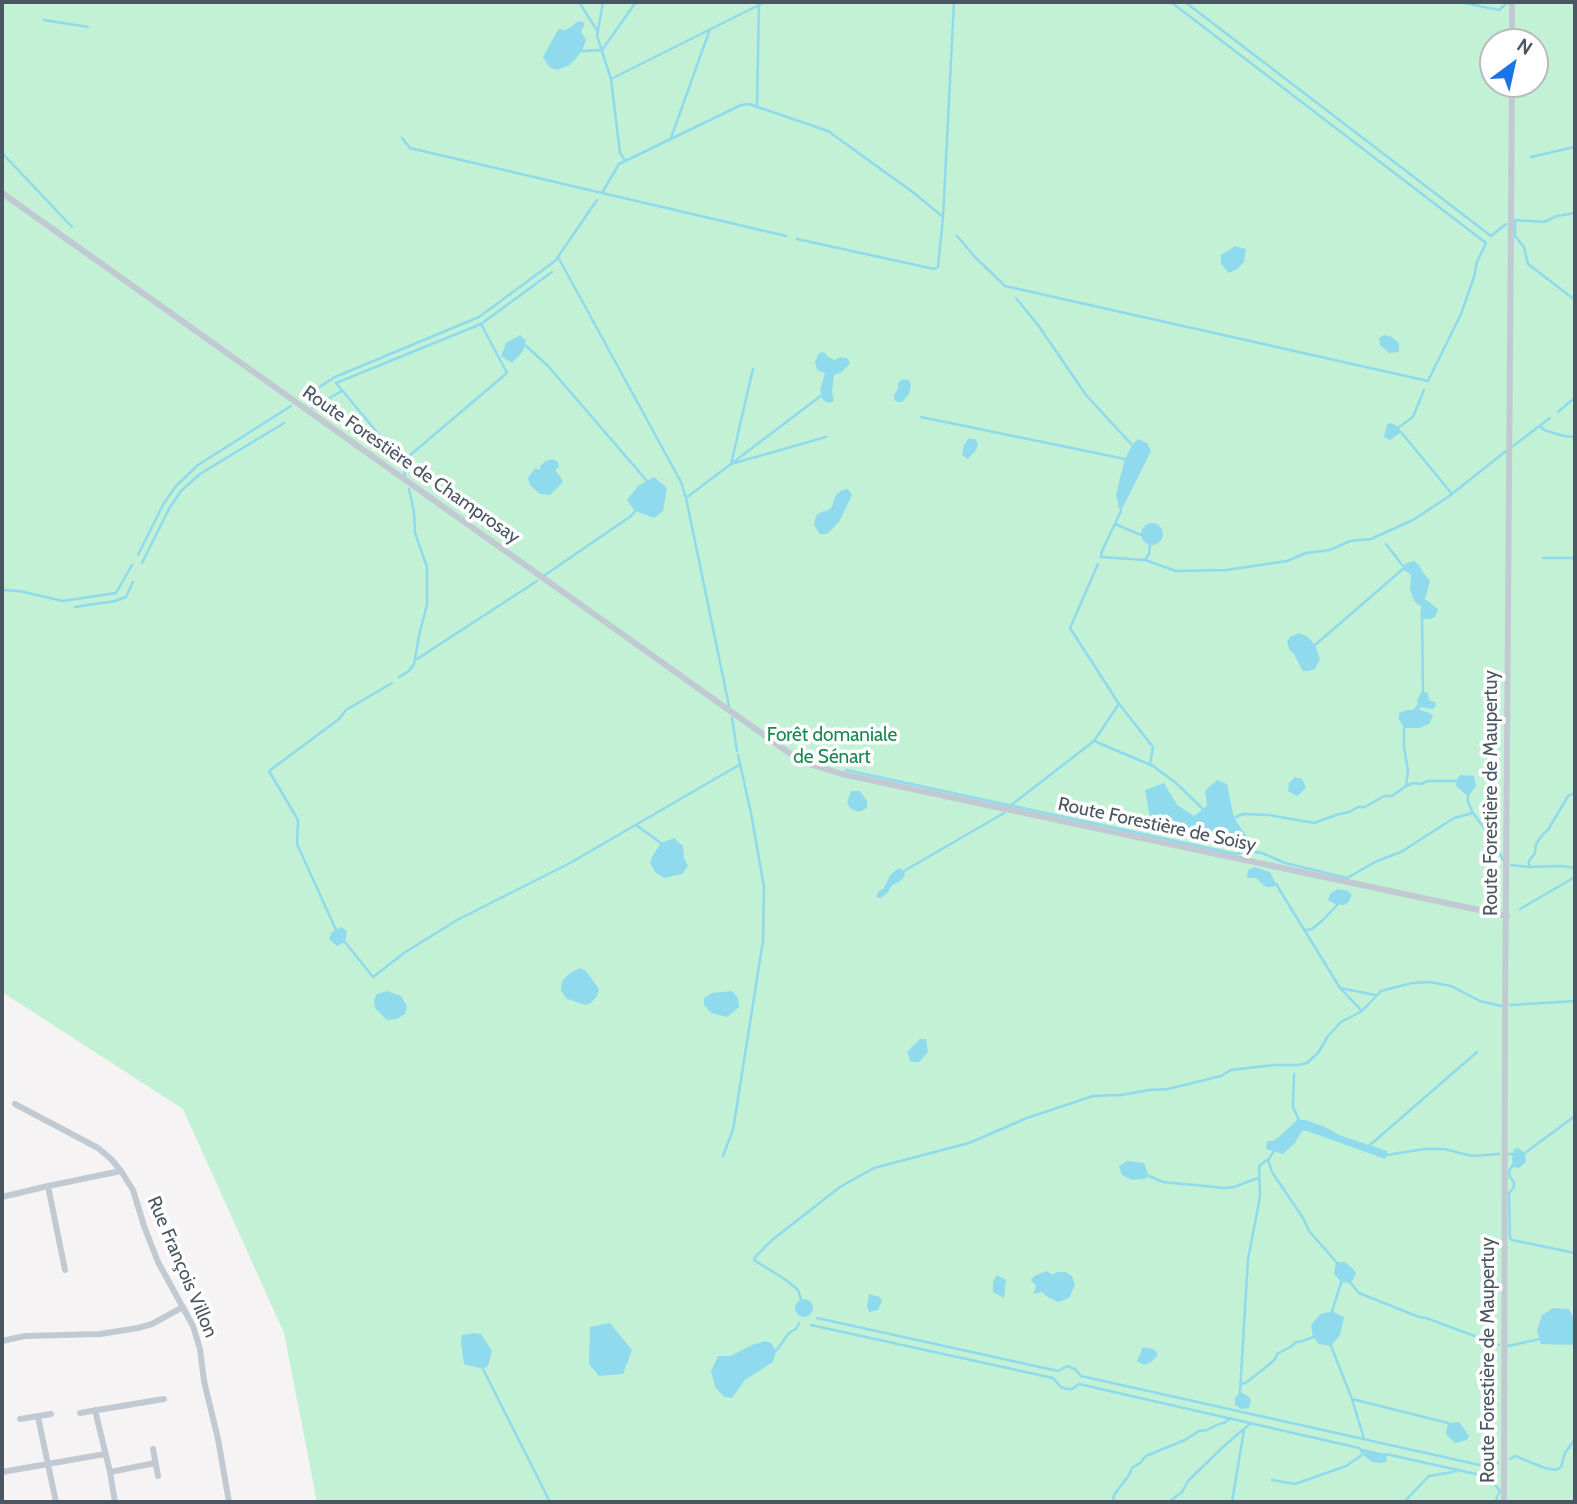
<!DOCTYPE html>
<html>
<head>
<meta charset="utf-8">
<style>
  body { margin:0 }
  #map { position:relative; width:1577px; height:1504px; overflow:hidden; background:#f5f3f3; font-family:Cabin,sans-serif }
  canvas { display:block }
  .frame { position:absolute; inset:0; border:4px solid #4a5661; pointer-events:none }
  .north { position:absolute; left:1479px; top:28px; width:70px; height:70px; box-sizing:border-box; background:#fff; border:2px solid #b7bbc0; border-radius:50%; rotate:33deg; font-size:19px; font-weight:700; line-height:28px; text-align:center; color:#4a5661 }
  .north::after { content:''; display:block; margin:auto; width:24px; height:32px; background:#1a73e8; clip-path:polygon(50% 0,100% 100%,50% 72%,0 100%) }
</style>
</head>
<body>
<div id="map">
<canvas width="1577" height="1504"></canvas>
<div class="frame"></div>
<div class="north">N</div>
</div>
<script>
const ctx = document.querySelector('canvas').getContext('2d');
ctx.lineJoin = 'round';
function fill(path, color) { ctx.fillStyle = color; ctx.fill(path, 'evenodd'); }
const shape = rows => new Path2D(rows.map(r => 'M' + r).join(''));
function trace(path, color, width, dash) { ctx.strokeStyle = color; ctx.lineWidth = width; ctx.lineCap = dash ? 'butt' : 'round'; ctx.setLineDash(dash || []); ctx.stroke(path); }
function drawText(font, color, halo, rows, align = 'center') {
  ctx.font = font + ' Cabin,sans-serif'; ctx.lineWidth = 7; ctx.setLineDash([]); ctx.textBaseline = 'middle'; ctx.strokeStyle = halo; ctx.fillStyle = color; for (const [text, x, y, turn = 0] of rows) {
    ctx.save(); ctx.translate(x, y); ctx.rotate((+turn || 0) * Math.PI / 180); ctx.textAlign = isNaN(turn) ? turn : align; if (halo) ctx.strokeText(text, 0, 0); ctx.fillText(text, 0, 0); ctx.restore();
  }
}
fill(shape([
  [2,2,1575,2,1575,1502,317,1502,284,1333,183,1109,2,992],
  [1493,42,1535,42,1535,84,1493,84]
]), '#c3f1d5');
fill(shape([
  [579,21,585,23,581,32,586,40,582,51,570,65,557,70,549,67,543,57,555,35,559,29,566,30],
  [1235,246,1246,249,1244,262,1237,269,1229,273,1221,264,1221,255],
  [520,335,526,341,523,351,512,363,501,356,506,343],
  [1384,335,1392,337,1399,343,1399,352,1389,353,1380,345,1379,338],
  [824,352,828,357,835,360,840,357,847,358,850,363,848,366,840,373,834,375,832,392,834,401,829,403,823,400,820,390,825,373,817,370,815,362,819,353],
  [902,379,908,380,911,384,909,394,902,402,898,402,894,400,894,395,898,389,898,383],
  [1391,423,1399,427,1401,432,1390,440,1384,437,1387,424],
  [968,439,975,439,978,443,976,450,968,459,962,455,964,445],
  [1138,439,1147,443,1151,451,1121,511,1119,508,1116,495,1119,482,1125,459,1132,445],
  [553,459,558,462,559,467,555,470,560,476,563,482,550,495,540,494,530,485,528,478,535,468,540,470,540,466,546,461],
  [654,477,667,488,663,511,654,518,635,511,627,500,638,486],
  [848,489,852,495,839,522,827,534,820,534,814,525,816,516,819,513,828,510,832,507,834,499,837,494,842,490],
  '1141 534a11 11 0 1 1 22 0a11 11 0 1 1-22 0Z',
  [1414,561,1419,565,1422,571,1430,581,1425,599,1438,609,1435,617,1430,619,1425,619,1420,615,1421,606,1415,602,1410,590,1411,575,1403,569,1403,566,1407,563],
  [1299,633,1308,637,1315,645,1320,659,1315,669,1309,671,1303,671,1294,654,1289,649,1287,642,1290,637],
  [1422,691,1428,693,1429,700,1435,702,1436,706,1433,709,1420,707,1420,710,1430,713,1433,716,1429,724,1419,728,1404,728,1399,719,1399,713,1407,710,1413,710,1418,704,1417,700],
  [1460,775,1474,776,1476,786,1470,794,1465,794,1456,786,1457,779],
  [1295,777,1302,779,1306,788,1297,796,1288,791,1289,783],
  [1217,780,1227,784,1234,818,1249,840,1242,845,1233,848,1171,833,1150,818,1145,790,1164,783,1177,805,1194,816,1207,806,1205,791],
  [851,791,860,791,867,801,867,808,859,812,851,809,847,803],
  [674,838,683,846,684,858,688,866,682,874,664,878,655,872,650,863,653,855,661,843],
  [1254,867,1270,872,1276,884,1273,887,1266,887,1256,878,1247,878,1248,870],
  [899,868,904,871,905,876,899,882,892,885,888,892,881,898,876,897,879,891,883,889,891,874],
  [1338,889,1348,891,1352,895,1348,903,1344,905,1335,904,1328,900,1330,894],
  [341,927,347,931,345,942,337,946,329,939,332,932],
  [580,968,586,971,599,989,597,996,591,1003,586,1005,567,999,561,991,562,981,570,973],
  [387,991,401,996,407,1006,405,1014,397,1019,387,1020,375,1008,374,1000,377,994],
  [732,991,738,998,739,1007,727,1017,711,1013,704,1005,704,998,712,993],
  [920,1039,926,1039,928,1052,919,1062,911,1062,907,1052],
  [1297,1120,1306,1120,1325,1127,1339,1135,1387,1151,1387,1155,1385,1159,1307,1131,1302,1131,1294,1144,1283,1154,1266,1149,1267,1141,1273,1141,1279,1137],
  [1518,1148,1525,1153,1526,1162,1519,1168,1513,1167,1512,1158,1514,1149],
  [1127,1161,1144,1163,1149,1176,1144,1179,1132,1180,1122,1175,1119,1166],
  [1336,1262,1345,1262,1353,1269,1356,1273,1351,1283,1341,1282,1334,1274],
  [1047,1271,1052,1275,1057,1272,1065,1272,1072,1276,1075,1285,1069,1298,1058,1302,1046,1296,1042,1292,1034,1294,1036,1286,1031,1280,1034,1276],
  [997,1275,1006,1280,1004,1298,993,1292,993,1282],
  [869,1294,880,1297,882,1301,878,1310,869,1312,867,1306],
  '795 1308a9 9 0 1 1 18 0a9 9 0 1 1-18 0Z',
  [1553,1308,1569,1309,1575,1320,1575,1345,1541,1344,1537,1331,1542,1315],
  [1332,1311,1344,1317,1340,1335,1331,1346,1319,1344,1313,1337,1311,1325,1320,1314],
  [610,1323,632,1350,623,1374,599,1376,589,1364,590,1327],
  [473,1333,481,1334,492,1351,488,1366,483,1369,464,1364,461,1343,462,1335],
  [765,1341,771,1343,776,1351,773,1362,745,1380,732,1398,724,1397,715,1387,711,1371,718,1356,730,1356,752,1345],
  [1143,1347,1153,1349,1157,1352,1157,1356,1151,1362,1144,1365,1137,1361],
  [1240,1392,1248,1396,1251,1400,1249,1408,1241,1409,1235,1405,1235,1398],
  [1459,1422,1469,1436,1467,1440,1455,1443,1446,1434,1448,1423],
  [1359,1448,1386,1454,1387,1461,1382,1463,1372,1462,1360,1452]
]), '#90daee');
trace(shape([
  [579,2,598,32],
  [603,2,597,36,611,79,620,153,625,160],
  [1185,2,1491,236,1506,224],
  [1459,2,1499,10,1507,3],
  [44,20,88,27],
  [582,51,602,50,636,2],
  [611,79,765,2],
  [757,107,759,2],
  [402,138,410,148,786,236],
  [671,138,710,29],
  [2,153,72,227],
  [1531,157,1575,147],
  [602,193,619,164,741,105,749,104,828,131,914,193,943,217],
  [1575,213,1557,216,1544,222,1515,220,1515,236,1524,247,1528,264,1575,300],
  [957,236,975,257,1005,286,1428,381,1461,314,1474,277,1477,262,1486,243,1171,2],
  [797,239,934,269,938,267,943,217,954,2],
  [558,257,681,482,686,498,729,706],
  [1016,298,1038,325,1086,395,1132,445],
  [525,345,548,366,647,481],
  [753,369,731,464,826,437],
  [304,397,335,377,479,317,555,261,597,200],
  [312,408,342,391],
  [1558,412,1572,400],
  [921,417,1125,459],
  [1540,426,1544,430,1564,436,1575,437],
  [1399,427,1413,417,1424,390],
  [1401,432,1452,494],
  [1513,446,1550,418],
  [402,462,507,373,481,324],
  [405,475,402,462,336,383,481,324,552,272],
  [686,498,822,395],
  [1121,511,1102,551,1101,557,1145,560,1176,571,1227,570,1287,561,1306,553,1330,550,1350,541,1371,539,1413,520,1448,497,1506,451],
  [1115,524,1141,535],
  [1386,544,1403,566],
  [138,555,164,503,176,486,198,465,291,406],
  [1543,558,1575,558],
  [1145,560,1149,554,1150,544],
  [142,563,169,509,181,491,200,474,284,423],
  [545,575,631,516,635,511],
  [2,590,19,591,63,601,116,593,132,565],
  [75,607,115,601,126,597,133,582],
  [1422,616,1423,692],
  [1315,645,1403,569],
  [417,659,537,581],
  [399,677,409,671,414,664,420,631,427,605,427,567,415,533,414,512,409,489],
  [1119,704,1153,747,1150,764],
  [732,718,737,751],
  [1404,728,1404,747,1408,771,1406,786],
  [1094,741,1153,766,1176,783,1205,811],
  [846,770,1236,854,1249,851],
  [1468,794,1468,802,1473,813],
  [1010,806,1094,741,1119,704,1070,628,1098,564],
  [1234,818,1243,814,1269,815,1314,823,1336,815,1349,812,1358,807,1365,807,1384,796,1392,796,1406,786,1413,783,1421,784,1428,781,1457,781],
  [636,825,661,843],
  [1241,843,1249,851,1262,853,1285,863,1347,878,1377,861,1401,852,1454,818,1473,813,1495,843,1503,860],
  [1511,865,1529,867,1562,866,1575,868],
  [1529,867,1529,861,1535,853,1536,844,1543,834,1548,830,1568,796,1572,794],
  [904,871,1004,813],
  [1276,884,1340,988,1362,1011],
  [1520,909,1575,877],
  [336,930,297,844,298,820,269,771,339,719,346,710,392,683],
  [1306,930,1312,929,1323,920,1338,904],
  [345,942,373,977,404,953,457,920,570,863,739,765],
  [1340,988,1375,995],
  [1510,1005,1575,1001],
  [1294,1074,1293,1107,1299,1120],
  [1370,1145,1477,1052],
  [1274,1151,1268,1160,1272,1172,1303,1218,1309,1231,1338,1264],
  [1525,1153,1575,1116],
  [1509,1154,1513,1154],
  [1387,1155,1424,1149,1444,1149,1472,1156,1499,1154],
  [723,1156,733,1130,763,941,764,887,751,813,738,755],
  [1513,1165,1509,1171,1510,1177,1514,1182,1514,1187,1509,1193,1510,1238,1512,1240,1575,1253],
  [1149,1176,1163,1182,1225,1188,1234,1187,1258,1178],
  [1349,1281,1359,1293,1419,1317,1426,1318,1499,1345],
  [801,1299,798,1290,786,1280,754,1260,756,1256,772,1240,840,1187,874,1168,969,1143,1027,1118,1093,1096,1121,1095,1149,1090,1168,1089,1221,1076,1231,1070,1274,1065,1298,1065,1307,1063,1318,1053,1328,1036,1341,1022,1362,1011,1381,991,1412,983,1430,982,1451,986,1480,1001,1501,1006],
  [1332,1311,1342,1280],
  [817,1318,1058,1371,1067,1366,1075,1369,1081,1376,1493,1468,1498,1463],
  [811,1325,1053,1378,1061,1387,1067,1389,1072,1389,1079,1384,1359,1448],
  [1331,1346,1352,1399,1364,1439],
  [1508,1346,1540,1339],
  [776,1351,789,1333,796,1329,799,1323],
  [483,1369,550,1502],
  [1242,1384,1247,1382,1271,1363,1276,1358,1277,1354,1292,1346,1296,1342,1303,1341,1313,1337],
  [1240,1392,1248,1259,1260,1197,1259,1166,1267,1160],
  [1352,1399,1448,1423],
  [1386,1454,1489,1477,1500,1491,1495,1502],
  [1510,1459,1515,1456,1545,1468,1556,1470,1561,1467,1565,1453,1575,1439],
  [1272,1480,1295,1484,1346,1466,1362,1455],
  [1113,1502,1114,1495,1129,1475,1132,1468,1140,1463,1146,1456,1185,1440,1199,1431,1207,1430,1219,1424,1224,1423,1231,1418],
  [1169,1502,1182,1492,1188,1481,1224,1446,1251,1423],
  [1232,1502,1244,1430],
  [1404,1502,1429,1476,1453,1472,1457,1470]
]), '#90daee', 2.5);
trace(shape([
  [1512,42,1512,2],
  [2,193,802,762,842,774,1507,916],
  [15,1104,98,1148,111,1159,121,1171,133,1190,144,1226,158,1262,193,1326,200,1349,204,1381,218,1439,229,1502],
  [48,1186,65,1270],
  [2,1197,48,1186,121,1171],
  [2,1341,25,1336,100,1334,138,1328,152,1324,183,1307],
  [95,1410,110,1472,115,1502],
  [80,1413,164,1399],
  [38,1417,56,1502],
  [20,1419,51,1414],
  [153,1449,158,1476],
  [2,1472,105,1454],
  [110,1472,155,1463],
  [1504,1502,1505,1012,1512,84]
]), '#c1cad2', 6);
drawText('19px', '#4a5661', '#fff', [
  ["Route Forestière de Champrosay",411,465,35],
  ["Route Forestière de Maupertuy",1491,793,-90],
  ["Route Forestière de Soisy",1157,825,12],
  ["Rue François Villon",182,1267,67],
  ["Route Forestière de Maupertuy",1488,1360,-90]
]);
drawText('19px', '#17864f', '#fff', [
  ["Forêt domaniale",832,735],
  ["de Sénart",832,757]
]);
</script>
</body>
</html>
